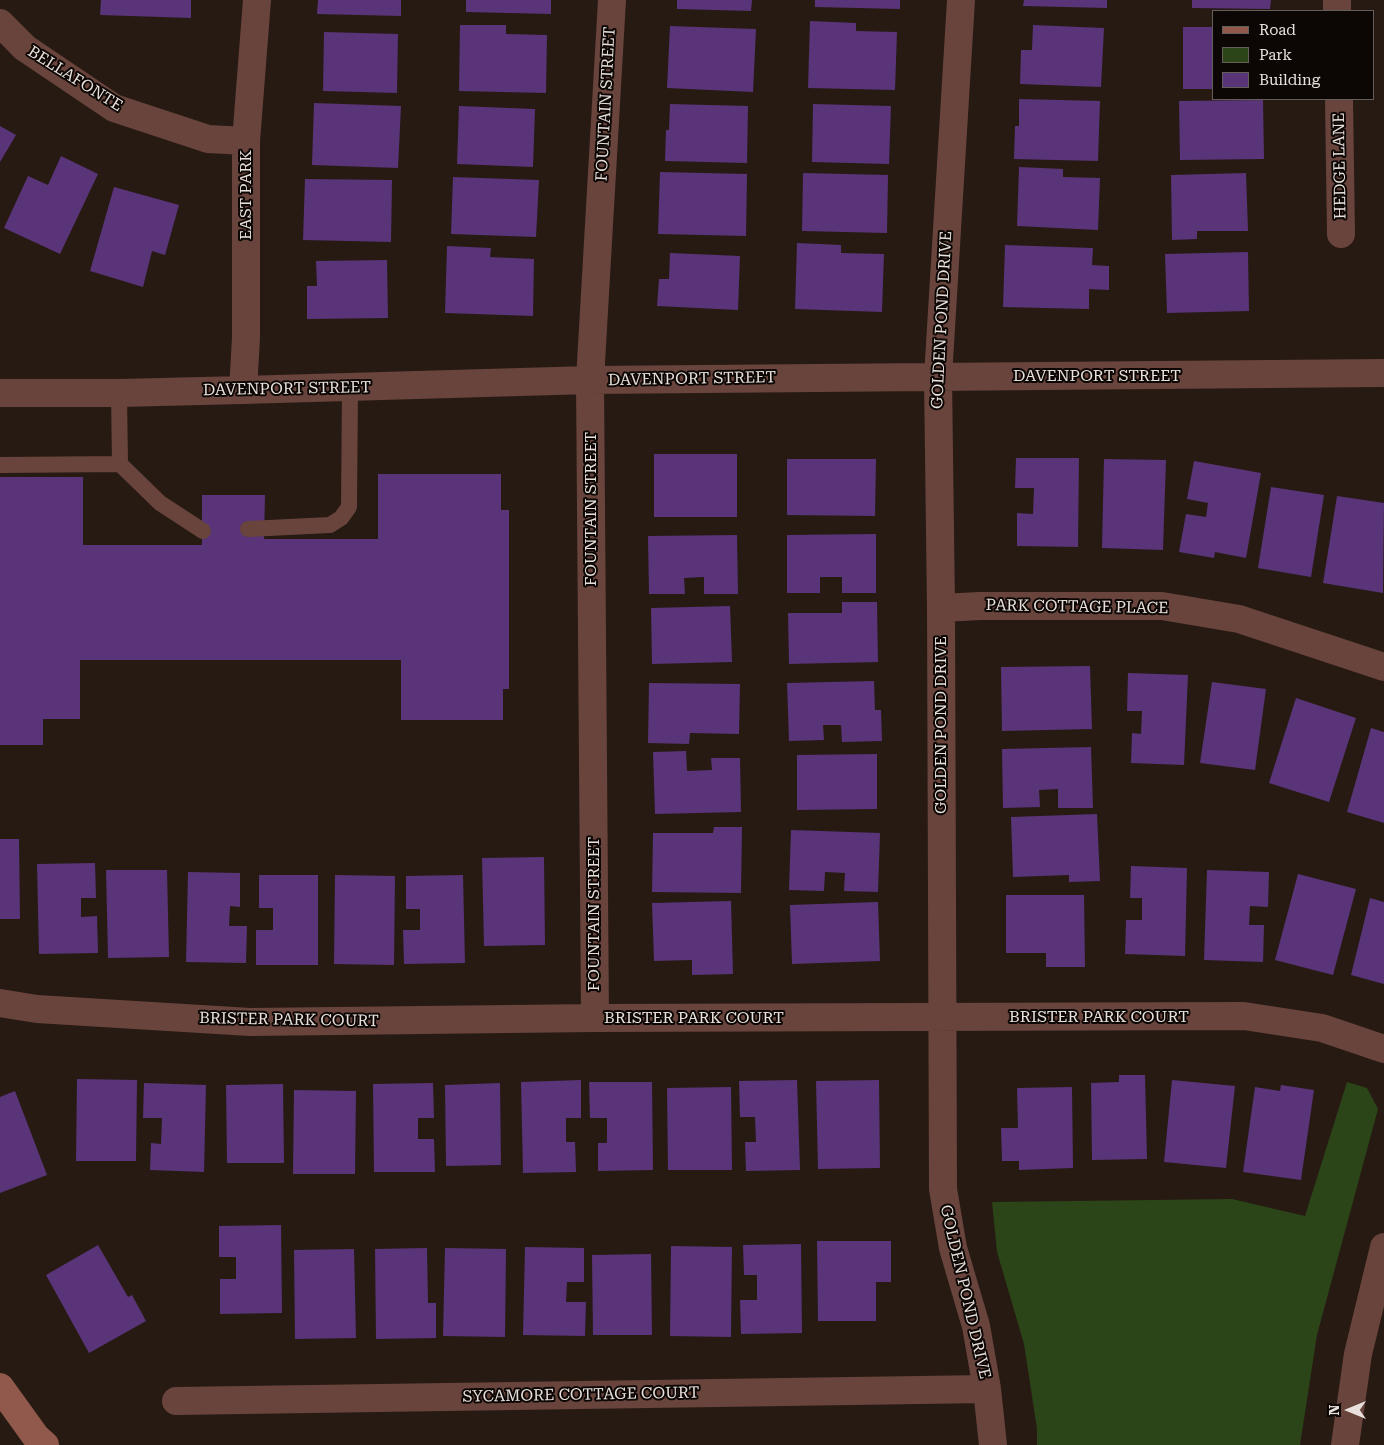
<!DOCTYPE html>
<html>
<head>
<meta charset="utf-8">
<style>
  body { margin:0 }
  #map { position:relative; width:1384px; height:1445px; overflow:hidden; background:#271a13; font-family:"Roboto Serif",serif }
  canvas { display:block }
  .legend { position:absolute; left:1212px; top:10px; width:162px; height:90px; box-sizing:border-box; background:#0c0704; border:1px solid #645e5a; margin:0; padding:6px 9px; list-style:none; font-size:15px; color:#e9e0db }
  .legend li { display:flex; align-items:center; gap:10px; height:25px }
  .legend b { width:25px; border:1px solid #645e5a }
  .north { position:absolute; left:1324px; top:1385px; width:50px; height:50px; -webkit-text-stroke:4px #0c0704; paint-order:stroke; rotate:270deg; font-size:14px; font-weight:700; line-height:20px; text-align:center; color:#e9e0db }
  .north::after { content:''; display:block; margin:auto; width:18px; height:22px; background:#e9e0db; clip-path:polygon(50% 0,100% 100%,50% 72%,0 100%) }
</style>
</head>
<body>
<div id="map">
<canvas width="1384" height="1445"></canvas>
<ul class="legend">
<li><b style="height:6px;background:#91594c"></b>Road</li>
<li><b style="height:14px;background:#2b4418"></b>Park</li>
<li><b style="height:14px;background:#593478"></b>Building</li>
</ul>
<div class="north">N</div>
</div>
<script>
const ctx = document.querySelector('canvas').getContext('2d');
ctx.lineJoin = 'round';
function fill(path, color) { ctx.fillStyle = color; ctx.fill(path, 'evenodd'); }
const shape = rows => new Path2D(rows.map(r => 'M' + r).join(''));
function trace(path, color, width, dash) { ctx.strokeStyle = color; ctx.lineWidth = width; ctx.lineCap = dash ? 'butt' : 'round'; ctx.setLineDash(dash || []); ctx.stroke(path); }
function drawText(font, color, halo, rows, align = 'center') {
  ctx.font = font + ' "Roboto Serif",serif'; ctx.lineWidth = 4; ctx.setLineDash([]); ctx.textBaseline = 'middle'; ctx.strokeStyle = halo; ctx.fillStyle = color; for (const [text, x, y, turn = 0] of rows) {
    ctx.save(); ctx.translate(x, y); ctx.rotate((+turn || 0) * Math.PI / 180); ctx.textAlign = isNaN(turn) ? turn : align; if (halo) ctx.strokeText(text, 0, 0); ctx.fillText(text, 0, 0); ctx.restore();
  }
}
fill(shape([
  [1347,1082,1367,1088,1378,1109,1317,1335,1300,1445,1037,1445,1037,1429,1024,1344,997,1252,992,1202,1232,1199,1305,1216]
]), '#2b4418');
fill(shape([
  [101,0,191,0,191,18,100,15],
  [318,0,401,0,401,16,317,14],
  [466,0,551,0,551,14,466,12],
  [677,0,752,0,751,11,677,9],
  [815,0,900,0,900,9,815,7],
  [1024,0,1107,0,1107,8,1023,6],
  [1192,0,1271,0,1270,9,1192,8],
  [810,21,856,23,856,31,897,32,895,90,808,88],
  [460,25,506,25,506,34,547,35,546,93,459,91],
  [1033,25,1104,28,1101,87,1020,84,1021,50,1032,50],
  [670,26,756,29,753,92,667,88],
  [1183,27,1213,27,1213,89,1183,89],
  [324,32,398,34,397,93,323,91],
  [1019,99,1100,101,1098,161,1014,159,1015,126,1019,126],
  [1263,100,1264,159,1180,160,1179,101],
  [314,103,401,106,398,168,312,165],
  [670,104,748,106,747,163,665,161,666,130,669,130],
  [813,104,891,106,889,164,812,162],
  [459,106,535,109,533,167,457,164],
  [0,126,16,135,0,162],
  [61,156,98,174,60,254,4,228,28,176,48,185],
  [1019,167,1063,169,1063,177,1100,178,1098,230,1017,226],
  [660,172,747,174,746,236,658,234],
  [803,173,888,175,887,233,802,231],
  [1246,173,1248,231,1197,231,1197,239,1172,240,1171,175],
  [453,177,539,180,536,237,451,234],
  [305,179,392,180,391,242,303,240],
  [114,187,179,205,165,255,152,251,143,287,90,271],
  [797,243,841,245,841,253,884,254,882,312,795,309],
  [1005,245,1093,248,1092,265,1109,266,1109,290,1089,289,1089,309,1003,307],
  [447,246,491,248,490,257,534,259,533,316,445,313],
  [1248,252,1249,311,1167,313,1165,254],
  [670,253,740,256,738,310,657,306,659,279,669,279],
  [387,260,388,318,307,319,307,286,317,286,316,261],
  [654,454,737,454,737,517,654,517],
  [1016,458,1079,458,1078,547,1017,546,1017,513,1033,514,1034,488,1015,488],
  [787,459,876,459,875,516,787,515],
  [1104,459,1166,460,1163,550,1102,548],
  [1194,461,1261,473,1246,558,1215,552,1214,558,1179,552,1186,514,1206,517,1208,503,1187,499],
  [378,474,501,474,501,510,509,510,509,689,503,689,503,720,401,720,401,660,80,660,80,719,43,719,43,745,0,745,0,477,83,477,83,545,202,545,202,495,265,495,264,539,378,539],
  [1271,487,1324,495,1311,577,1258,568],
  [1337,496,1384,503,1383,593,1323,583],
  [876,534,876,593,842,593,842,577,820,577,820,593,787,593,787,535],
  [737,535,738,594,704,594,704,577,684,578,685,594,649,594,648,536],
  [842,602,877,602,878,662,789,664,788,613,842,613],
  [730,606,732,662,652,664,651,608],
  [1090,666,1092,729,1002,731,1001,667],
  [1128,673,1188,675,1184,765,1131,763,1132,733,1141,734,1142,711,1127,711],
  [874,681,875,710,881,710,882,741,842,742,841,725,823,725,824,740,789,741,787,683],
  [1212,682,1266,689,1255,770,1200,763],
  [649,683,740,684,739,734,690,733,689,744,648,743],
  [1296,698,1356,718,1329,802,1269,783],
  [1371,728,1384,732,1384,823,1347,812],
  [1091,747,1093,808,1058,808,1058,789,1039,790,1040,807,1003,808,1002,749],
  [686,751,687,771,712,770,711,758,740,758,741,812,655,814,653,752],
  [877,754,877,809,797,810,797,755],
  [1097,814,1100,881,1069,882,1069,875,1013,877,1011,817],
  [714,827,742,827,741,893,652,892,653,833,713,833],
  [791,830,880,833,878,892,844,891,845,873,825,872,824,891,789,890],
  [0,839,19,839,20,919,0,919],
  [544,857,545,945,484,946,482,858],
  [95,863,96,898,81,898,81,917,97,916,98,953,39,954,37,864],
  [1131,866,1187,868,1185,956,1125,954,1126,920,1142,920,1142,898,1130,898],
  [106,870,167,870,169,957,108,958],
  [1207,870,1269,872,1268,907,1250,906,1249,925,1264,925,1263,962,1204,960],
  [188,872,240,873,240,907,230,906,229,926,247,926,246,963,186,962],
  [1298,874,1356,889,1333,975,1275,960],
  [259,875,318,875,318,965,256,965,256,930,273,930,273,908,259,908],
  [335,875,395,876,394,965,334,964],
  [463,875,465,963,404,964,403,930,420,930,420,909,406,909,406,876],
  [1006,895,1084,895,1085,967,1046,967,1046,953,1006,953],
  [1370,898,1384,902,1384,984,1351,975],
  [731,901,733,974,692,975,692,960,654,961,652,903],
  [878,902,880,961,792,964,790,905],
  [1119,1075,1145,1075,1147,1159,1092,1160,1091,1083,1119,1082],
  [77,1079,137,1080,136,1161,76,1161],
  [581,1080,581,1118,566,1118,566,1142,575,1142,576,1172,523,1173,521,1082],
  [797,1080,800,1170,746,1171,745,1142,756,1142,755,1117,740,1117,739,1081],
  [879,1080,880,1168,818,1169,816,1081],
  [1172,1080,1235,1086,1226,1168,1164,1162],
  [589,1082,652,1082,653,1170,598,1171,598,1143,607,1143,607,1118,590,1118],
  [144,1083,206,1085,204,1172,150,1170,151,1143,161,1144,162,1118,143,1118],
  [433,1083,434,1118,418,1118,418,1139,434,1139,435,1172,374,1172,373,1084],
  [500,1083,501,1165,446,1166,445,1085],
  [283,1084,284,1163,227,1163,226,1085],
  [1281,1085,1314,1090,1301,1180,1243,1172,1255,1087,1280,1091],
  [731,1087,732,1170,668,1170,667,1088],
  [1072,1087,1073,1168,1019,1170,1019,1161,1002,1161,1001,1128,1018,1128,1017,1088],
  [294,1090,356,1091,355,1174,293,1174],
  [15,1091,47,1175,0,1193,0,1097],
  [281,1225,282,1313,220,1314,220,1279,236,1279,236,1257,219,1257,219,1226],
  [817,1241,891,1241,891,1282,876,1282,876,1321,818,1321],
  [801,1244,802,1333,741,1334,740,1300,757,1300,757,1275,744,1275,743,1245],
  [98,1245,128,1297,132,1295,146,1321,89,1353,46,1275],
  [671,1246,732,1247,731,1337,670,1336],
  [525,1247,584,1248,584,1282,567,1282,566,1302,586,1302,585,1336,523,1335],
  [427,1248,428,1303,436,1303,436,1338,376,1339,375,1249],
  [445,1248,506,1249,505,1337,443,1336],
  [354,1249,356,1338,295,1339,294,1250],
  [651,1254,652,1335,593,1335,592,1255]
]), '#593478');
trace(shape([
  [120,464,160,503,203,531],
  [0,465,120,464,119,393],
  [248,529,330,525,341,518,349,507,350,387]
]), '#68443c', 16);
trace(shape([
  [961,0,938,377,941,608,943,1189,953,1248,976,1326,987,1389,993,1445],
  [1337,0,1337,11],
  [0,23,25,48,114,108,208,139,246,141],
  [1339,99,1341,234],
  [243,390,246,338,246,141,257,0],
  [0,393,119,393,243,390,590,380,1384,373],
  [941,608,980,606,1162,606,1239,619,1384,667],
  [0,1003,37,1009,250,1022,595,1018,1244,1016,1322,1028,1384,1049],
  [595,1018,590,380,612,0],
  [176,1401,987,1389],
  [1345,1445,1358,1354,1384,1247]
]), '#68443c', 28);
trace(shape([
  [0,1387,36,1437,45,1445]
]), '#91594c', 28);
drawText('16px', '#e9e0db', '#0c0704', [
  ["BELLAFONTE",75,79,32],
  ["FOUNTAIN STREET",606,104,-87],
  ["HEDGE LANE",1340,166,-91],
  ["EAST PARK",246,195,-90],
  ["GOLDEN POND DRIVE",942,320,-87],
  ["DAVENPORT STREET",1097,376],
  ["DAVENPORT STREET",692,379,-1],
  ["DAVENPORT STREET",287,389,-1],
  ["FOUNTAIN STREET",591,509,-90],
  ["PARK COTTAGE PLACE",1077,607,1],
  ["GOLDEN POND DRIVE",941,725,-90],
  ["FOUNTAIN STREET",594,914,-90],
  ["BRISTER PARK COURT",1099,1017],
  ["BRISTER PARK COURT",694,1018],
  ["BRISTER PARK COURT",289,1020,1],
  ["GOLDEN POND DRIVE",965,1292,77],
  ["SYCAMORE COTTAGE COURT",581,1395,-1]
]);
</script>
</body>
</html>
